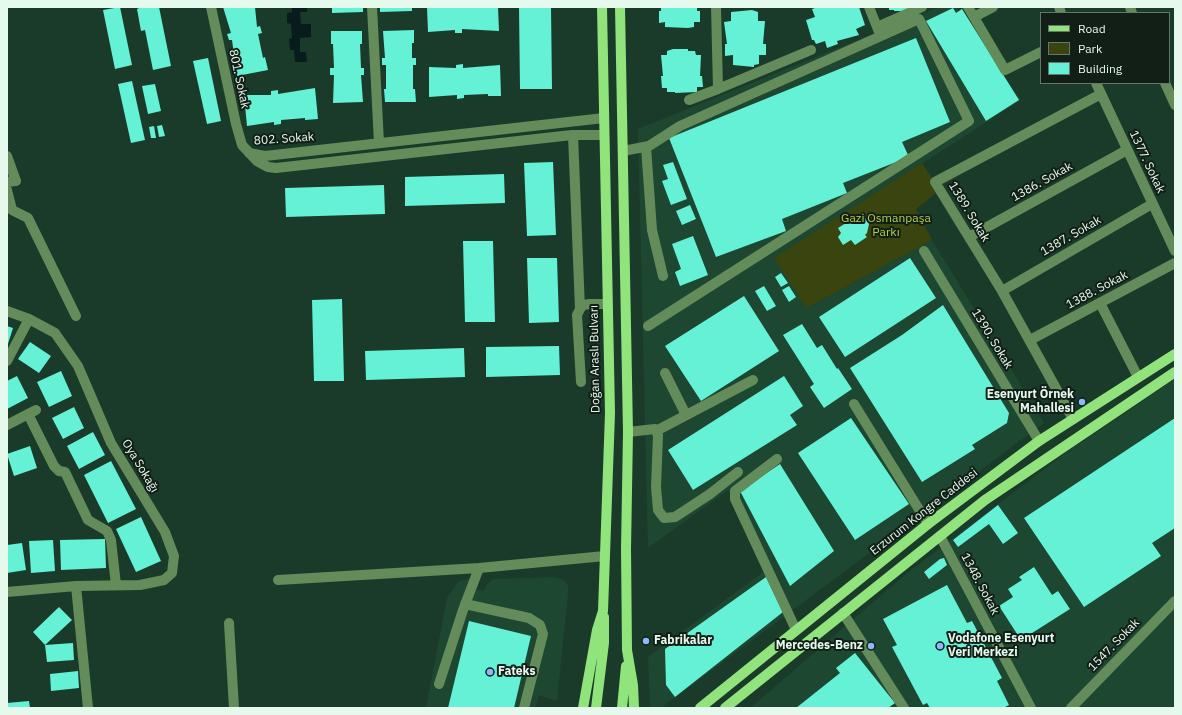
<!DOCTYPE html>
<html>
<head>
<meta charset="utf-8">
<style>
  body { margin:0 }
  #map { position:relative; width:1182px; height:715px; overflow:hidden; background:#1a3b2a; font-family:"IBM Plex Sans",sans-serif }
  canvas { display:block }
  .frame { position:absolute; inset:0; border:8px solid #e6f9ed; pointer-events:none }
  .legend { position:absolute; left:1040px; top:12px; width:130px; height:72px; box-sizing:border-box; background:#111f17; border:1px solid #66766d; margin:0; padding:5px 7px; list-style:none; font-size:12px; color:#e6f9ed }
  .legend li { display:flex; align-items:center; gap:8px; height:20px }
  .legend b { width:20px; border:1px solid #66766d }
</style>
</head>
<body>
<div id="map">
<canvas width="1182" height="715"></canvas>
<div class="frame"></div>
<ul class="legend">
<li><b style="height:5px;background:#91e47c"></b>Road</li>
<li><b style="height:11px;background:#3a440f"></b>Park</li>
<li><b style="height:11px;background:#64f1d6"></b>Building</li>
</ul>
</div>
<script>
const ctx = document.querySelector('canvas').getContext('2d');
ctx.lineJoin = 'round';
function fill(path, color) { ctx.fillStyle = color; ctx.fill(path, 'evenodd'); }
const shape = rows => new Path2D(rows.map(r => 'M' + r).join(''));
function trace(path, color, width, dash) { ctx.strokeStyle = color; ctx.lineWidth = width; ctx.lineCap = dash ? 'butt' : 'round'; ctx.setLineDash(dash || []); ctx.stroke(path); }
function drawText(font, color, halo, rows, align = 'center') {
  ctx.font = font + ' "IBM Plex Sans",sans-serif'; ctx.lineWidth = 4; ctx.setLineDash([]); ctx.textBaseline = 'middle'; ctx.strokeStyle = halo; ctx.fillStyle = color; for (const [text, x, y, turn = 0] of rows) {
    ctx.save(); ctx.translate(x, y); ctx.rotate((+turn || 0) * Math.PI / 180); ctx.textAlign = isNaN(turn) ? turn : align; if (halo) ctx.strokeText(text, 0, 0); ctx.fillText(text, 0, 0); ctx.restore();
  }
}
fill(shape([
  [939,7,957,7,1021,100,775,258,807,308,932,240,1044,423,661,708,650,708,648,657,766,570,728,490,648,548,638,129],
  [1175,379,1175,708,750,708,906,574,1060,457],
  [474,577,474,589,484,591,487,584,493,579,555,577,564,580,568,586,568,594,557,701,539,695,535,708,426,708,447,598,458,582]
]), '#1e4732');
fill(shape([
  [922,163,932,178,936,193,916,209,932,240,807,308,774,258]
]), '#3a440f');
fill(shape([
  [292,7,307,7,307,12,300,12,301,24,311,24,311,37,300,38,300,52,306,52,307,62,295,62,294,50,290,50,289,39,292,38,291,24,287,23,287,13,292,12]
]), '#091c1d');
fill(shape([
  [120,7,132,65,115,69,103,10],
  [141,7,159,7,171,66,153,70,145,30,141,31,137,9],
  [223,7,255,7,257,27,260,26,262,33,258,34,263,58,265,57,268,70,237,76,232,40,229,40,227,34,231,33],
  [332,7,363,7,363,12,332,13],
  [380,7,412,7,412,11,380,12],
  [427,7,498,7,499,31,462,29,462,33,455,33,455,30,428,32],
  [519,7,551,7,552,89,520,89],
  [661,7,697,7,697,11,700,11,700,22,694,22,694,27,688,28,665,27,665,22,659,23,659,11,661,11],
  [818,7,859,7,865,25,856,29,859,35,837,41,838,44,827,48,825,41,816,44,814,40,812,40,806,20,815,17,812,9],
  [889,7,915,7,910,11,894,11,894,10,889,10],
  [953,8,956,13,962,9,1019,100,986,121,926,21],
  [752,10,758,12,758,21,765,21,763,44,766,44,766,55,759,55,759,64,754,65,754,67,733,65,733,55,725,56,725,44,727,44,724,22,731,21,731,12],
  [414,30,414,43,412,43,412,58,416,58,416,65,413,65,413,89,415,89,416,102,385,102,384,89,386,89,386,65,382,65,382,58,385,58,383,31],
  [331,31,362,31,362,44,360,44,361,68,364,68,364,75,361,75,363,102,333,103,334,75,330,75,330,68,334,68,333,44,331,44],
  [916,38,950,122,902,142,909,157,843,183,847,193,782,219,786,231,716,257,669,138],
  [673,49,688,49,688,51,695,51,696,55,701,55,700,76,702,76,703,87,697,87,697,92,675,93,675,92,667,92,667,88,662,88,661,76,663,76,661,55,667,55,667,51],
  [208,58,221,121,207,124,193,61],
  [463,64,463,68,500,65,501,96,488,96,488,94,464,95,464,98,457,99,457,95,429,97,429,67,456,68,456,65],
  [132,81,145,140,131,143,118,84],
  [155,84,161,111,148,114,142,86],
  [315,88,318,119,305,120,305,118,281,120,281,124,274,125,274,122,247,126,244,95,271,95,271,91,278,90,278,94],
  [162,125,165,136,159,137,157,126],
  [154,126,156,138,151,138,149,127],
  [553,162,556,235,527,236,524,163],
  [673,162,687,199,671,205,662,181,668,179,663,165],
  [504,174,505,203,405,206,405,177],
  [384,185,385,214,286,217,285,188],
  [690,205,696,219,682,225,676,211],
  [862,213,869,224,867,233,865,235,867,237,855,245,851,240,843,245,838,237,841,233,838,228],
  [693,236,708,275,680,286,675,272,681,269,672,244],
  [463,241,493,241,495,322,465,322],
  [527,258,557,258,559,322,529,323],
  [910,258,936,298,845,357,819,317],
  [781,273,788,283,781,287,775,277],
  [764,286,776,306,767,311,755,291],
  [789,286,796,297,789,302,782,290],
  [744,296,779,351,701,401,665,346],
  [342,299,344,381,314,381,312,300],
  [943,305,1009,413,1007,423,972,445,975,449,922,482,850,368,902,335],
  [802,324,817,348,822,345,837,369,838,368,852,389,824,408,810,387,814,384,783,335],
  [7,326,13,328,7,347],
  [30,342,51,356,39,373,18,359],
  [559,346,560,375,486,377,486,347],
  [464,348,465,377,366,380,365,351],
  [61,371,72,396,49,407,37,382],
  [17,376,28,398,7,409,7,381],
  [784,376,803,406,790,415,797,425,693,490,668,450],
  [74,407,84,428,63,439,52,418],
  [851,418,909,504,855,540,798,453],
  [1175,418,1175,528,1152,543,1161,556,1084,607,1024,518],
  [93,432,105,455,79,469,67,446],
  [30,446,37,468,14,476,7,454],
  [111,461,136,509,108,523,84,475],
  [780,464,834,551,790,586,740,491],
  [998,505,1018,533,1003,544,989,524,958,547,953,540],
  [141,517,161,561,136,572,116,529],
  [105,539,106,568,61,570,60,540],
  [53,540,55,571,31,573,29,541],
  [22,543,26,570,7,573,7,545],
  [944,558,947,565,929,579,924,572,940,559],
  [1034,567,1052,595,1058,591,1070,609,1021,640,999,606,1013,597,1008,589,1022,580,1019,577],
  [766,577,783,612,675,697,666,685,665,649],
  [947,585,967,623,972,621,1002,678,997,681,1009,705,1003,708,930,708,927,703,923,705,892,647,897,645,883,619],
  [59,607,72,620,45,645,33,632],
  [469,621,531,636,514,708,448,708],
  [73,643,74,660,47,662,45,645],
  [855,653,895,703,888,708,796,708,840,673,836,668],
  [78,671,79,688,51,691,50,674],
  [29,701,30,708,7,708,7,703]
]), '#64f1d6');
trace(shape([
  [211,7,236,124,242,145,257,161,268,167,276,168,572,135,604,135],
  [372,7,379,143],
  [869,7,879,32],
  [968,7,1005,70,1041,52],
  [1059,7,1061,13],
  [1130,7,1132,13],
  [974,17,993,7],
  [877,27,922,7],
  [1096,83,1175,251],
  [1165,83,1175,105],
  [718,89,811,50],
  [689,100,718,89,716,7],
  [573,135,580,309],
  [646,147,652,230,663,276],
  [623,151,649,146,680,126,919,19,969,121,648,326],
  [249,153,265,156,604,118],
  [7,156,16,181,7,182],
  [7,190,12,210,28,218,76,316],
  [969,237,1127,150],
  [924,251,1039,441],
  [1002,291,1152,204],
  [1100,303,1138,377],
  [7,311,29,319,55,333,78,366,111,443,165,532,174,556,172,573,164,580,140,585,76,586],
  [1030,340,1175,263],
  [7,361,29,319],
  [665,373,686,415],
  [581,382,577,315,580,309,583,305,590,304,607,304],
  [854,404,928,524],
  [28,414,54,466,59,471,65,472,88,520,107,531,111,540,116,585],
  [1073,419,1002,291,935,182,1101,94],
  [7,425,36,410],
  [656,431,753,380],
  [628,432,655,429,658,435,656,487,658,510,664,518,675,517,710,494,738,472],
  [777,459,735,491,735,499,796,630],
  [940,536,1031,708],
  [278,580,479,568,605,556],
  [7,592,76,586,88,708],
  [465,604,529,618,540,625,543,634,524,708],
  [843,613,904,708],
  [229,623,234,708],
  [439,684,463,610,479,568],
  [1071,708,1175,601]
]), '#648c5a', 10);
trace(shape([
  [620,7,628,432,626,549,627,650,633,685,634,708],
  [583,708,597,630,603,611,610,413,602,7],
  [596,708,604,643,604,617],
  [622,708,626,666],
  [700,708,928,524,1039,441,1175,354],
  [725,708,985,500,1175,372]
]), '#91e47c', 10);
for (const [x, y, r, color] of [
  [1082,402,4,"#8abafc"],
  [646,641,4,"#8abafc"],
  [871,646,4,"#8abafc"],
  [940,646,4,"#8abafc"],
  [490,672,4,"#8abafc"]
]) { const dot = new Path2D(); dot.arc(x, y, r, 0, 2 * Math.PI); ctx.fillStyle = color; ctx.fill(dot); trace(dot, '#111f17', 1.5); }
drawText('12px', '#e6f9ed', '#111f17', [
  ["801. Sokak",239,79,78],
  ["802. Sokak",284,139,-4],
  ["1377. Sokak",1147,162,65],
  ["1386. Sokak",1042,182,-29],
  ["1389. Sokak",969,212,59],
  ["1387. Sokak",1071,236,-30],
  ["1388. Sokak",1097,290,-28],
  ["1390. Sokak",992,339,59],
  ["Doğan Araslı Bulvarı",595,359,-91],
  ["Oya Sokağı",140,466,59],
  ["Erzurum Kongre Caddesi",924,512,-38],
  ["1348. Sokak",980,584,62],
  ["1547. Sokak",1114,645,-46]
]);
drawText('12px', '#b5cf4c', '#111f17', [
  ["Gazi Osmanpaşa",886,219],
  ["Parkı",886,233]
]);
drawText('bold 12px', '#e6f9ed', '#111f17', [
  ["Esenyurt Örnek",1074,395,"right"],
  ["Mahallesi",1074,409,"right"],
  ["Vodafone Esenyurt",948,639],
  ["Veri Merkezi",948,653],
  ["Fabrikalar",654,641],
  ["Mercedes-Benz",863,646,"right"],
  ["Fateks",498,672]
], 'left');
</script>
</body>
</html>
